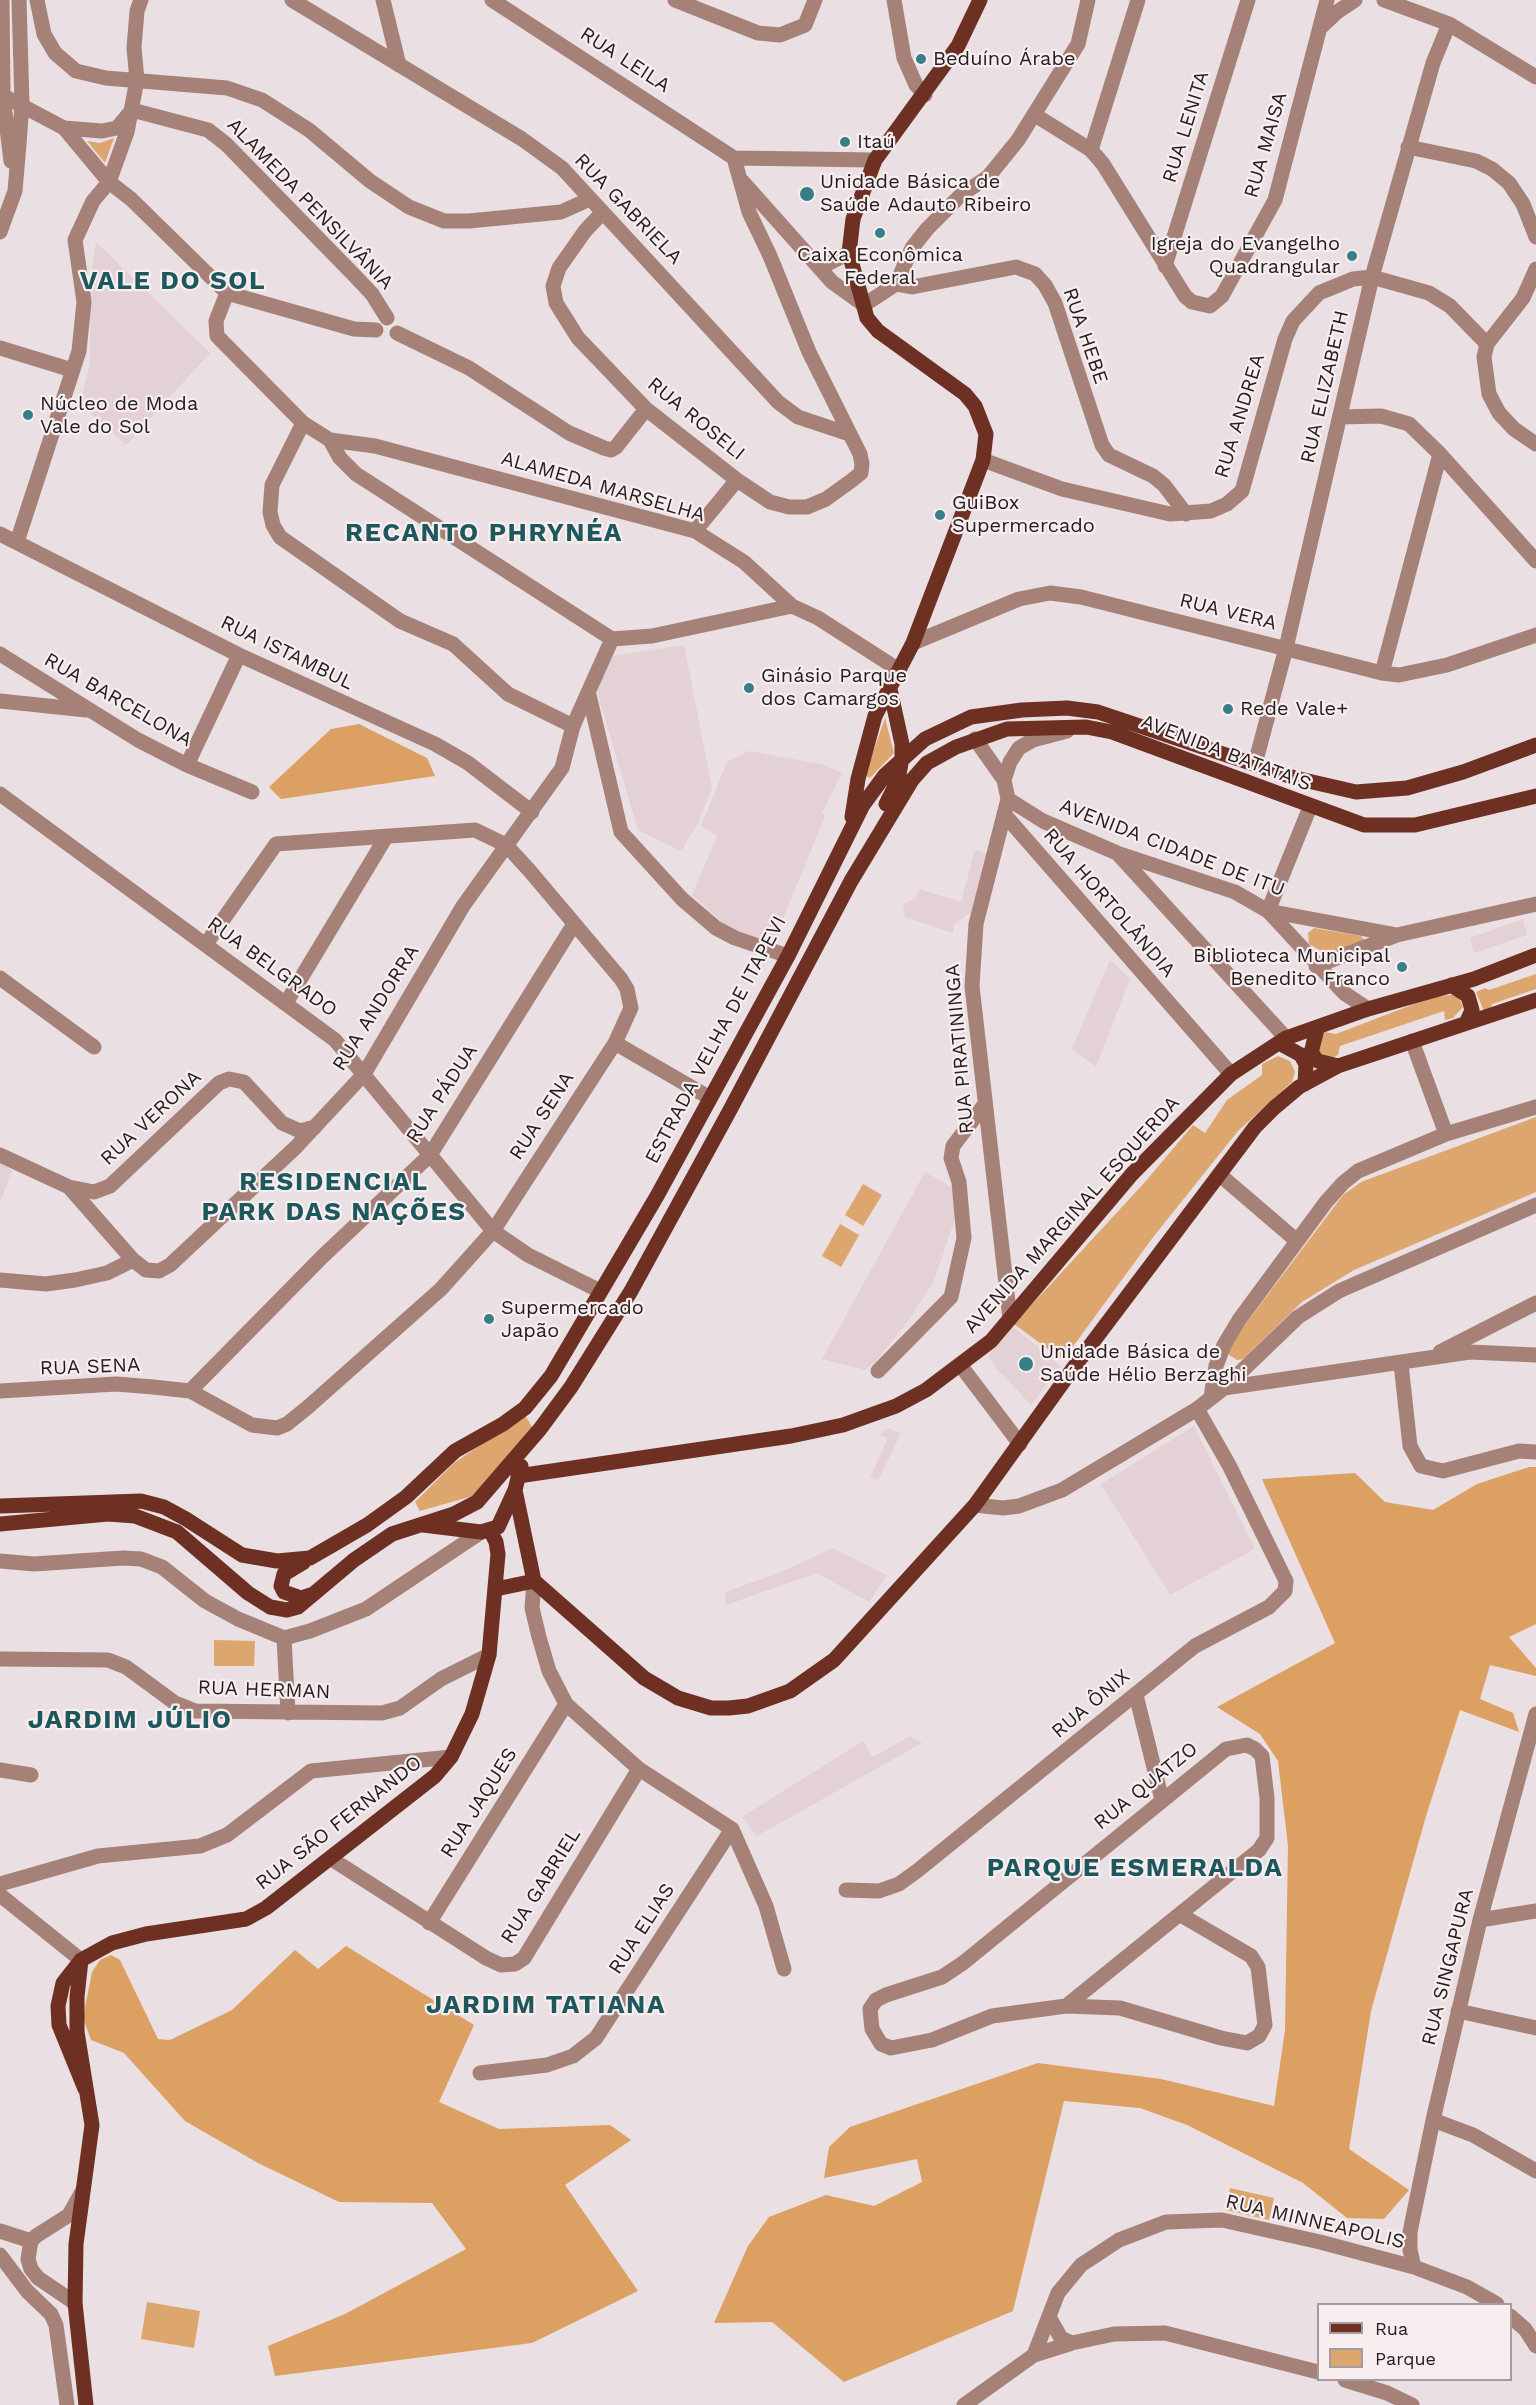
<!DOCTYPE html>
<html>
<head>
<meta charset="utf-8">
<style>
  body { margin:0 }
  #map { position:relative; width:1536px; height:2405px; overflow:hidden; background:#eadfe2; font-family:"Work Sans",sans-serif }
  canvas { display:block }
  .legend { position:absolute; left:1317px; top:2303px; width:195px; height:78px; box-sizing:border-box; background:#f8edef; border:2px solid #a39b9d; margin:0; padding:8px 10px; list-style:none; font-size:18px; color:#242021 }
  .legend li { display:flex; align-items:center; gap:12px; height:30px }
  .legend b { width:30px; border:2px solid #a39b9d }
</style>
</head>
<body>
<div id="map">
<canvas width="1536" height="2405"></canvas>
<ul class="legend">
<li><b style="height:8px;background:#6d3023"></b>Rua</li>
<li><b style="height:16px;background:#dda66e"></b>Parque</li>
</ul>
</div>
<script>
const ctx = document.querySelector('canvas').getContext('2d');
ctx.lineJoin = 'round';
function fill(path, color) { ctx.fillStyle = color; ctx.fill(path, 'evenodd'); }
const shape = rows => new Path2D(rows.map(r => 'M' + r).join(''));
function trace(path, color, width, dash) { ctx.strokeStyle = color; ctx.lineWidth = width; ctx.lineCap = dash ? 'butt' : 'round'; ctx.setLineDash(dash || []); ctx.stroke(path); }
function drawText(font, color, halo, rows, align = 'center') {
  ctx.font = font + ' "Work Sans",sans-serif'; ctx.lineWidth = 4.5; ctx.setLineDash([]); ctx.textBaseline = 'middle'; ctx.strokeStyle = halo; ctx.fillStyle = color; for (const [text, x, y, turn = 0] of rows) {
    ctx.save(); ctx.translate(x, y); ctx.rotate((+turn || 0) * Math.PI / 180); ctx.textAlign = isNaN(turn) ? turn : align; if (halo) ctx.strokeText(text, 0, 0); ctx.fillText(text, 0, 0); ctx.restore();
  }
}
fill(shape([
  [96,242,210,353,126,445,80,403,90,363,90,281],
  [684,645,712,788,697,825,681,851,638,830,598,695,598,684,612,656],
  [749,751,820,764,842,773,822,813,825,816,773,943,731,930,692,895,717,836,701,826,727,762],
  [975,850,988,853,975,910,954,924,953,933,905,917,903,904,916,898,919,889,961,902],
  [1523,919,1527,935,1474,953,1470,938],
  [1110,960,1130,979,1096,1067,1072,1049],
  [0,1163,12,1170,0,1203],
  [925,1172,955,1189,955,1219,933,1283,908,1321,875,1362,865,1370,822,1359],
  [1012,1326,1061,1366,1031,1405,997,1369,988,1356],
  [1194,1426,1255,1549,1170,1595,1101,1484],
  [887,1428,901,1433,878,1480,870,1478,888,1438,880,1435],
  [833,1548,887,1575,869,1602,817,1573,726,1605,725,1592,779,1573],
  [910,1736,922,1743,757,1836,742,1817,863,1741,873,1757]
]), '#e4d1d5');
fill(shape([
  [114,138,105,163,87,141,100,143],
  [885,718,894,753,870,778,865,775],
  [1314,928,1361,936,1364,940,1334,954,1325,953,1309,944,1308,933],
  [1536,974,1536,989,1492,1004,1491,1009,1484,1011,1476,992,1485,988,1489,990],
  [1453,995,1460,1000,1463,1007,1453,1018,1445,1020,1444,1011,1340,1046,1338,1055,1334,1057,1329,1058,1318,1051,1321,1034,1325,1032,1336,1034,1435,996],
  [1278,1056,1290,1061,1295,1072,1292,1082,1238,1131,1154,1236,1063,1360,1014,1324,1145,1182,1193,1125,1205,1133,1227,1100,1262,1075,1262,1064],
  [1536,1117,1536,1192,1354,1270,1302,1302,1243,1359,1237,1360,1229,1355,1229,1346,1343,1195,1361,1182],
  [863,1184,882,1195,863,1226,845,1215],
  [840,1224,859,1235,841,1267,822,1256],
  [525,1415,532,1427,476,1495,420,1511,415,1502,454,1463],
  [214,1640,255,1641,254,1666,214,1666],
  [1230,2188,1274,2198,1269,2220,1226,2210],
  [147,2302,200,2311,194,2348,141,2339]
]), '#dda66e');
fill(shape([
  [359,724,427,758,435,776,281,799,269,787,331,729],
  [1529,1467,1536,1467,1536,1624,1509,1637,1536,1668,1536,1676,1490,1665,1480,1699,1513,1713,1519,1732,1460,1710,1426,1816,1371,2011,1349,2149,1409,2190,1384,2219,1347,2218,1303,2183,1187,2125,1140,2108,1064,2101,1013,2311,844,2382,772,2322,714,2323,748,2246,769,2217,826,2195,874,2206,922,2182,917,2159,824,2178,829,2147,850,2127,1038,2063,1161,2079,1274,2106,1285,2030,1288,1846,1278,1761,1260,1734,1217,1707,1335,1643,1262,1479,1355,1473,1385,1502,1433,1510,1477,1484],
  [346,1946,474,2025,439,2102,499,2129,610,2125,631,2140,565,2185,638,2291,532,2343,275,2376,268,2346,345,2314,466,2249,432,2203,339,2202,258,2163,185,2121,124,2053,91,2040,83,2018,92,1972,100,1960,111,1955,120,1960,158,2039,170,2040,232,2010,295,1950,318,1969]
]), '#dba062');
trace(shape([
  [2,0,3,96,11,161],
  [37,0,44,34,55,53,76,71,106,78,227,88,262,100,309,130,370,181,409,207,444,221,469,221,561,212,590,199],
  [292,0,522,139,562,168,778,402,798,417,849,434],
  [383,0,399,65],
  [492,0,734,158],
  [675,0,758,33,780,35,805,25,815,0],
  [894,0,904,58,916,85,925,95],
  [1384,0,1449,24,1536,77],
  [1320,28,1337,12,1355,0],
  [0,94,64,128,102,131,117,128,132,110,208,130,226,144,355,276,372,294,387,318],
  [1035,115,1091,150,1103,164,1185,296,1192,302,1210,306,1222,296,1275,200,1327,0],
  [64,128,109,182,131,199,227,293,354,329,376,330],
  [1408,147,1476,161,1492,169,1509,183,1523,204,1536,237],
  [1091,150,1138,0],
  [734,158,875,160],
  [742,181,832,282,864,305,896,284,912,287,1016,267,1035,274,1045,285,1055,303,1102,445,1109,455,1153,476,1164,485,1186,514],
  [602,213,585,231,559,268,553,286,556,303,578,338,646,409,737,480,770,502,789,507,807,507,826,499,851,481,861,473,862,464,860,454,809,352,770,256,749,212,734,158],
  [0,232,15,191,19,144,22,104,19,0],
  [815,263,827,264,849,253],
  [1165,266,1248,0],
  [896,284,912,248,927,229,962,194,988,177,1018,140,1078,44,1088,0],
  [227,293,216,321,217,336,303,423,330,440,340,458,356,474,612,639,652,636,792,606],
  [397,333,469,368,569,433,604,448,611,450,616,447,646,409],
  [1487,344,1523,298,1536,269],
  [0,348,72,370],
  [1340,417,1381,416,1409,424,1440,454,1536,561],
  [303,423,272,485,270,512,273,525,280,537,400,621,453,644,508,694,573,726],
  [330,440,375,446,695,531,744,562,792,606,818,618,899,670],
  [983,460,1062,489,1170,514,1211,511,1227,504,1242,491,1285,339,1293,321,1319,293,1353,279,1372,277,1429,293,1450,306,1487,344,1484,357,1489,394,1499,413,1514,429,1536,444],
  [695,531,737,480],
  [0,534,239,655,435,744,468,763,532,812],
  [17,542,79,351,84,302,75,240,93,201,109,182,127,132,137,80,134,48,137,11,141,0],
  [913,643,1019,599,1050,593,1081,597,1382,673,1399,675,1447,665,1536,635],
  [0,654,138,740,187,765,252,792],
  [1382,673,1440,454],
  [589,695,621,832,682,899,716,928,735,938,788,956],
  [0,701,86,710],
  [975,739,1004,780,1008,799,976,924,972,986,1010,1319],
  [1255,764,1286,648,1372,277,1433,63,1449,24],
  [187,765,239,655],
  [1004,780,1010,762,1019,748,1033,740,1067,731],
  [0,794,335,1040,493,1231,528,1255,600,1291],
  [1008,799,1043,821,1117,853,1235,892,1268,911,1397,935,1536,904],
  [1004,814,1231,1074],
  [1118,854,1286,1038],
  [1268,911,1344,993,1368,1009],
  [1268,911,1310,807],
  [1316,966,1397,935],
  [0,978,94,1047],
  [286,1003,386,837],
  [1412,1041,1446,1134],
  [615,1043,710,1098],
  [0,1155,69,1187,133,1260,146,1270,159,1271,170,1265,296,1147,364,1074,463,906,562,768,573,726,612,639],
  [1220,1175,1297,1241],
  [69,1187,94,1192,110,1186,219,1083,229,1079,244,1082,282,1123,300,1131,315,1127],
  [0,1280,46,1284,75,1280,107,1273,133,1260],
  [1440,1352,1536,1303],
  [1401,1364,1410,1446,1421,1466,1443,1471,1519,1451,1536,1452],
  [961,1366,1020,1444],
  [878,1371,951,1297,964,1238,959,1182,951,1158,953,1146,985,1104],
  [1224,1388,1470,1352,1536,1355],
  [0,1391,116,1384,153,1387,190,1391,252,1425,277,1428,287,1424,308,1407,441,1289,493,1231,615,1043,631,1008,627,989,621,979,529,870,506,845,475,830,276,844,206,944],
  [190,1391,322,1257,430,1155,574,924],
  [1211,1397,1216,1366,1224,1345,1239,1320,1326,1202,1343,1183,1358,1171,1446,1134,1536,1107],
  [975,1505,1003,1508,1019,1506,1062,1490,1197,1409,1224,1388,1298,1317,1339,1291,1536,1205],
  [0,1561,34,1564,123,1558,141,1559,162,1567,205,1601,238,1619,284,1638,310,1631,366,1609,481,1532],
  [534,1581,532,1608,539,1637,549,1671,566,1704,639,1769,732,1829,766,1906,784,1969],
  [284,1638,288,1713],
  [0,1659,108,1660,126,1667,175,1703,195,1711,382,1713,400,1708,441,1679,489,1655],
  [1136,1695,1162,1800],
  [0,1770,31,1775],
  [330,1858,486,1958,501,1965,515,1964,524,1958,639,1769],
  [0,1884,98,1856,200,1846,227,1835,311,1771,451,1757],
  [846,1890,879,1891,899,1884,917,1871,1195,1646,1269,1607,1285,1591,1286,1581,1229,1465,1197,1409],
  [0,1895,81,1960],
  [1480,1920,1536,1911],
  [429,1923,566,1704],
  [1066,2006,1259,1850,1267,1838,1267,1798,1262,1756,1255,1749,1247,1745,1226,1749,963,1963,942,1977,886,1995,876,2000,870,2009,872,2029,881,2044,891,2048,932,2040,992,2016,1066,2006,1120,2008,1221,2038,1247,2043,1259,2036,1265,2025,1258,1967,1251,1956,1181,1915],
  [1458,2011,1536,2028],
  [480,2073,547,2065,573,2056,596,2038,732,1829],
  [1433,2120,1473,2135,1536,2171],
  [0,2231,31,2241],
  [0,2255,27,2291,51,2314,56,2325,67,2405],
  [1414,2267,1410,2250,1410,2232,1433,2120,1480,1920,1536,1714],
  [75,2303,38,2278,31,2269,28,2259,31,2241,36,2236,69,2215,82,2192],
  [1510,2316,1525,2329,1536,2346],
  [1049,2317,1061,2338,1072,2343],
  [1034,2355,1058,2293,1081,2265,1119,2240,1166,2222,1222,2220,1320,2242,1414,2267,1467,2287,1497,2304],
  [1345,2380,1387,2393,1412,2405],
  [964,2405,1034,2355,1072,2343,1114,2334,1165,2333,1318,2372]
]), '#a68178', 15);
trace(shape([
  [886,804,898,780,902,758,902,744,890,689],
  [852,817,858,779,875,716,913,643,983,460,986,434,975,406,965,394,878,331,867,318,849,253,853,219,875,160,958,46,980,0],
  [1451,985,1468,996,1472,1010,1467,1021],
  [1317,1029,1311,1053,1318,1061,1338,1066],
  [1279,1043,1301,1055,1306,1064,1305,1084],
  [518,1476,791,1436,843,1425,896,1406,926,1390,991,1341,1132,1174,1231,1074,1286,1038,1368,1009,1474,979,1536,955],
  [515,1490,534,1581],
  [0,1506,141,1501,164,1507,186,1519,242,1555,277,1561,310,1558,367,1525,406,1497,455,1451,503,1424,525,1408,551,1376,657,1196,788,956,863,805,885,775,925,739,971,717,1022,710,1067,708,1098,712,1295,778,1356,792,1407,788,1463,772,1536,745],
  [0,1524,108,1514,135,1516,177,1532,248,1593,270,1607,287,1610,298,1607,354,1560,392,1534,454,1514,477,1502,540,1429,571,1387,631,1291,730,1110,851,881,912,780,927,763,956,747,1007,729,1086,727,1112,732,1364,825,1415,825,1536,796],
  [423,1525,481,1532,498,1527,515,1490,521,1466],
  [304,1562,284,1574,281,1586,284,1592,301,1598,313,1594],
  [534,1581,644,1678,678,1698,711,1708,729,1708,748,1706,790,1691,834,1660,975,1505,1074,1367,1255,1127,1274,1108,1299,1087,1338,1066,1536,1000],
  [496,1589,534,1581],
  [81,1960,77,1997,77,2032,92,2125,76,2244,75,2303,86,2405],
  [85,2089,59,2025,58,2006,63,1983,81,1960,112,1943,146,1934,246,1919,266,1908,435,1776,451,1757,472,1714,489,1655,498,1554,496,1542,490,1530]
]), '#6d3023', 15);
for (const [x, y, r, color] of [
  [921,59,6,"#377f86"],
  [845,142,6,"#377f86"],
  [807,194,8,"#377f86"],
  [880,233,6,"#377f86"],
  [1352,256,6,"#377f86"],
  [28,415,6,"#377f86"],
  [940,515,6,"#377f86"],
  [749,688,6,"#377f86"],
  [1228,709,6,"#377f86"],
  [1402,967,6,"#377f86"],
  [489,1319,6,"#377f86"],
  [1026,1364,8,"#377f86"]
]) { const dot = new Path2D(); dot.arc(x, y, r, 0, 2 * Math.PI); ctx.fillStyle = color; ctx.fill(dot); trace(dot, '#f8edef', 2); }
drawText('20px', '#242021', '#f8edef', [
  ["Beduíno Árabe",933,59],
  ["Itaú",857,142],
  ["Unidade Básica de",820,182],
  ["Saúde Adauto Ribeiro",820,205],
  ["Igreja do Evangelho",1340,244,"right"],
  ["Quadrangular",1340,267,"right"],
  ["Caixa Econômica",880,255,"center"],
  ["Federal",880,278,"center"],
  ["Núcleo de Moda",40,404],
  ["Vale do Sol",40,427],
  ["GuiBox",952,503],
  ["Supermercado",952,526],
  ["Ginásio Parque",761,676],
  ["dos Camargos",761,699],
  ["Rede Vale+",1240,709],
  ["Biblioteca Municipal",1390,956,"right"],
  ["Benedito Franco",1390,979,"right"],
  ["Supermercado",501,1308],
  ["Japão",501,1331],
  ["Unidade Básica de",1040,1352],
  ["Saúde Hélio Berzaghi",1040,1375]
], 'left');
drawText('20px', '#242021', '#f8edef', [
  ["RUA LEILA",625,60,33],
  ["RUA LENITA",1186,127,-73],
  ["RUA MAISA",1266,145,-74],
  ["ALAMEDA PENSILVÂNIA",310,204,46],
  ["RUA GABRIELA",628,209,46],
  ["RUA HEBE",1085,336,71],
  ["RUA ELIZABETH",1325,387,-77],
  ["RUA ANDREA",1240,416,-73],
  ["RUA ROSELI",696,419,39],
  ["ALAMEDA MARSELHA",603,487,16],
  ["RUA VERA",1228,612,14],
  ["RUA ISTAMBUL",287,653,26],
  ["RUA BARCELONA",118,700,30],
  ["AVENIDA BATATAIS",1226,753,21],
  ["AVENIDA CIDADE DE ITU",1172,848,21],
  ["RUA HORTOLÂNDIA",1109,903,49],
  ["RUA BELGRADO",272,967,36],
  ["RUA ANDORRA",376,1008,-58],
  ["ESTRADA VELHA DE ITAPEVI",716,1040,-62],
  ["RUA PIRATININGA",960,1049,-95],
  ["RUA PÁDUA",442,1094,-57],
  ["RUA SENA",542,1116,-57],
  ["RUA VERONA",151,1118,-43],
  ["AVENIDA MARGINAL ESQUERDA",1072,1215,-48],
  ["RUA SENA",90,1367,-2],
  ["RUA HERMAN",264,1690,2],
  ["RUA ÔNIX",1091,1704,-40],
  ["RUA QUATZO",1146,1786,-39],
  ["RUA JAQUES",479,1803,-58],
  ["RUA SÃO FERNANDO",339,1823,-38],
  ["RUA GABRIEL",541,1886,-58],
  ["RUA ELIAS",642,1929,-57],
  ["RUA SINGAPURA",1448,1967,-76],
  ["RUA MINNEAPOLIS",1315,2222,13]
]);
ctx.letterSpacing = '1.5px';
drawText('bold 26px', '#1d585d', '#f8edef', [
  ["VALE DO SOL",173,281],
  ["RECANTO PHRYNÉA",484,533],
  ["RESIDENCIAL",334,1182],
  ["PARK DAS NAÇÕES",334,1212],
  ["JARDIM JÚLIO",130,1720],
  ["PARQUE ESMERALDA",1135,1868],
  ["JARDIM TATIANA",546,2005]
]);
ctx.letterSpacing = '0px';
</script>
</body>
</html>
